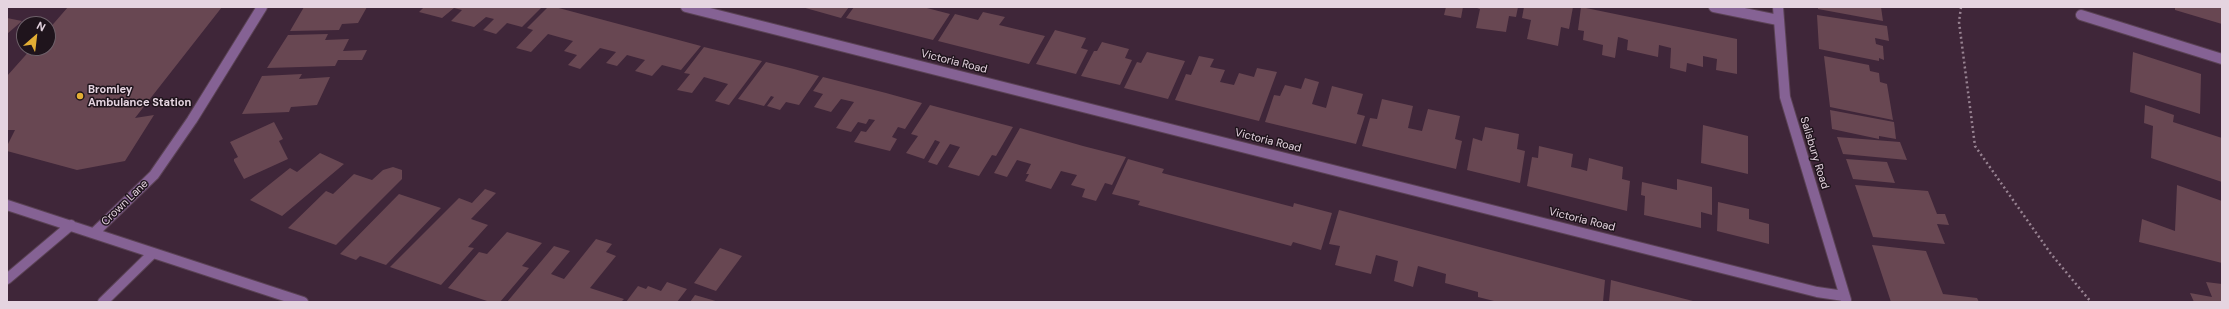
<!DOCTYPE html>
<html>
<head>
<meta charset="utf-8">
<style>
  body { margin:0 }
  #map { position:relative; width:2229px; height:309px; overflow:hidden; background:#3f2639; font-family:"DM Sans",sans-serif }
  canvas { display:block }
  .frame { position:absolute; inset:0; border:8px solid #e5d4e0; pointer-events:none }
  .north { position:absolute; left:16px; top:16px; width:40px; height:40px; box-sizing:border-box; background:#1f141c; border:1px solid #6e616a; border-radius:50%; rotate:28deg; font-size:11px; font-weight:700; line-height:16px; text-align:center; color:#e5d4e0 }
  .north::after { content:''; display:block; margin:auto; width:14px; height:18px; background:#e3ae34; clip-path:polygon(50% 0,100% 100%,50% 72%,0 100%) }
</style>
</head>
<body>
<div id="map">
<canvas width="2229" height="309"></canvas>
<div class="frame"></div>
<div class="north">N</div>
</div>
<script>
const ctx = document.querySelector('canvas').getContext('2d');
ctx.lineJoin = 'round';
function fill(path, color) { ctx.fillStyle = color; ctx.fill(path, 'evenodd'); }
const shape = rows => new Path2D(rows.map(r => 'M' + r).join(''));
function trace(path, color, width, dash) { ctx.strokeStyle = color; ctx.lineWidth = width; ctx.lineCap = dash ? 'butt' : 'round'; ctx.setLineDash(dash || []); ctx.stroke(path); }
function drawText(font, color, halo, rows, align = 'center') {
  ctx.font = font + ' "DM Sans",sans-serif'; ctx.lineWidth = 3; ctx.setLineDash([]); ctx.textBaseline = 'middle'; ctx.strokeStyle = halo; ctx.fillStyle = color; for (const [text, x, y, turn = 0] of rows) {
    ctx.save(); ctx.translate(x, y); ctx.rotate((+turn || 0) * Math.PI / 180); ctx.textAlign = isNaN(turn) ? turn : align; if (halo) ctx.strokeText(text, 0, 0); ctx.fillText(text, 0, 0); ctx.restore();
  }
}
fill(shape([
  [68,7,222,7,135,118,154,115,125,161,77,170,7,151,7,146,15,130,7,130,7,76,32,48,48,48,48,30],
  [304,7,367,7,358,23,342,24,339,30,290,31],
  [424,7,542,7,522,27,507,23,496,34,483,30,494,19,486,17,474,27,451,21,462,10,454,8,442,18,419,12],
  [548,7,555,7,701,46,681,70,662,65,652,76,635,71,645,60,627,55,617,66,606,63,616,52,600,48,580,69,568,65,577,55,564,51,573,41,548,34,531,52,516,48,533,30,527,28],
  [802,7,849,7,841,18],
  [854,7,923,7,950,14,933,40,846,18],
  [1446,7,1463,7,1461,18,1444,15],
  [1474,7,1518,7,1516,17,1509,16,1506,32,1476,28,1480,9],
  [1524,7,1573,7,1569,29,1561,27,1558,46,1527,39,1531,20,1522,18],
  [1581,7,1737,39,1737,74,1716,70,1717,59,1703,56,1703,67,1687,63,1686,72,1670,68,1671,48,1659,45,1658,57,1627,50,1628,40,1622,38,1618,37,1615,58,1602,55,1603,45,1583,40,1584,31,1578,30],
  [1818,7,1881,7,1883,21,1818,9],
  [2175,7,2222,7,2222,24,2175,10],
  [983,12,1005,17,999,25,1045,36,1029,64,938,41,955,14,978,20],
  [1817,15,1887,26,1889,41,1875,38,1876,44,1883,46,1884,60,1879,58,1879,61,1819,49],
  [7,18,22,21,7,34],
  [1055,30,1086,38,1081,48,1088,50,1076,74,1036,64],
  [328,34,325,40,349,39,343,51,367,50,362,60,338,60,335,66,267,68,288,35],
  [1102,42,1129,49,1125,58,1132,60,1120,85,1081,76,1094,51,1097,51],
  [704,47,762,61,729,105,715,101,728,84,704,77,692,93,677,90,690,74,684,73],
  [1147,52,1185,61,1168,99,1124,88,1137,62,1141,63],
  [2133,52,2201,74,2200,114,2130,92],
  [1199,56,1214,59,1210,67,1225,70,1220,82,1234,85,1239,73,1254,77,1257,68,1277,72,1259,121,1175,100,1186,74,1191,75],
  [1824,56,1869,65,1870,71,1879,73,1880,82,1887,84,1893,120,1830,107],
  [766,62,794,69,819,76,799,105,786,102,780,110,767,106,774,97,771,96,764,106,738,99],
  [302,74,299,79,330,77,317,105,291,107,289,112,242,114,262,76],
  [823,77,886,93,922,103,905,129,898,127,892,137,897,139,890,151,854,142,861,131,866,132,875,120,869,119,866,124,858,122,851,132,836,128,854,102,841,99,831,112,814,107,823,94,813,91],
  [1305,78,1319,82,1312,104,1326,108,1332,86,1363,94,1357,114,1365,116,1356,144,1265,122,1274,95,1280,96,1285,85,1301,89],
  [1382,99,1413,106,1408,128,1422,131,1428,109,1460,116,1455,139,1462,141,1456,169,1362,146,1370,118,1377,119],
  [930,105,1013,127,996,156,992,155,979,176,948,167,960,147,950,144,937,165,928,162,940,142,935,140,924,159,906,153,918,136,911,134],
  [2145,105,2174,115,2173,122,2222,138,2222,182,2151,158,2153,126,2144,123],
  [1830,110,1894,122,1896,139,1879,136,1879,139,1832,129],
  [274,122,283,139,279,141,288,159,244,179,234,161,234,159,238,157,230,142],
  [1703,125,1748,136,1748,174,1701,163],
  [1485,127,1519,134,1517,149,1525,151,1520,183,1467,170,1473,138,1482,141],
  [1020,128,1083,146,1126,157,1112,185,1105,183,1096,201,1082,197,1085,189,1071,185,1077,175,1061,171,1051,189,1025,181,1029,174,1026,174,1031,164,1017,160,1007,177,994,173],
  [1837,137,1900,142,1907,160,1843,154],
  [1539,146,1573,154,1571,167,1580,169,1587,171,1589,158,1623,167,1622,179,1630,181,1627,211,1527,186,1532,157,1538,158],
  [320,153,344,164,282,216,250,200,290,168,297,172],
  [1128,159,1164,169,1162,173,1293,207,1294,203,1332,213,1321,250,1293,242,1291,246,1138,205,1140,201,1112,194],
  [1846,159,1887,162,1895,183,1853,179],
  [393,167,402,170,402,179,336,245,288,228,326,191,333,194,354,174,372,180,383,170],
  [1677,179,1712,187,1712,215,1701,212,1701,228,1644,215,1645,196,1641,195,1642,182,1677,190],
  [1855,185,1928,191,1937,214,1945,214,1949,225,1937,224,1945,244,1873,237],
  [2177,185,2222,201,2222,263,2139,242,2142,219,2175,231],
  [485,189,496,193,471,219,488,225,468,247,474,248,441,285,390,267,459,198,472,203],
  [399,194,441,208,386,265,360,256,356,260,340,254],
  [1718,202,1749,209,1749,219,1769,224,1769,244,1717,231],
  [1339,210,1605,280,1603,302,1498,302,1478,297,1478,292,1445,283,1446,274,1418,266,1413,287,1394,281,1398,261,1376,255,1371,274,1335,265,1340,246,1329,244],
  [507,232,542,243,522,266,529,268,500,302,490,302,448,288,479,252,487,254],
  [596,239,612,244,606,252,616,256,590,288,624,299,621,302,507,302,554,246,570,251,551,274,564,279],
  [1872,245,1926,251,1943,294,1977,298,1979,302,1891,302],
  [720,248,742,256,716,291,694,283],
  [1611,280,1693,301,1693,302,1609,302],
  [667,282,687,289,677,302,626,302,638,286,646,289,648,286,661,291],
  [2206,282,2222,284,2222,302,2194,302,2190,293,2212,297],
  [695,295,719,302,690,302]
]), '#684752');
const minor = shape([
  [686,7,1817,292,1844,296],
  [1714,7,1778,20],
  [1778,7,1785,97,1846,300],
  [2081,15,2222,59],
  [7,205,303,302],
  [94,233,154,175,192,120,262,7],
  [7,279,71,225],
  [103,302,153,253]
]);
trace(minor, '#5a4254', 12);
trace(shape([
  [1961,7,1959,22,1975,146,2051,254,2091,302]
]), '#988392', 2.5, [2, 3]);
trace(minor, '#856294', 10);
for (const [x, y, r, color] of [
  [80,96,4,"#e3ae34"]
]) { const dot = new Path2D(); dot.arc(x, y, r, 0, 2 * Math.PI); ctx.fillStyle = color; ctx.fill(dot); trace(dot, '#1f141c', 1.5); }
drawText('11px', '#e5d4e0', '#1f141c', [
  ["Victoria Road",954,62,14],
  ["Victoria Road",1268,141,14],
  ["Salisbury Road",1814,153,73],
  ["Crown Lane",125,203,-44],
  ["Victoria Road",1582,220,14]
]);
drawText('bold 11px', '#e5d4e0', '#1f141c', [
  ["Bromley",88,90],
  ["Ambulance Station",88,103]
], 'left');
</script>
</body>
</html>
